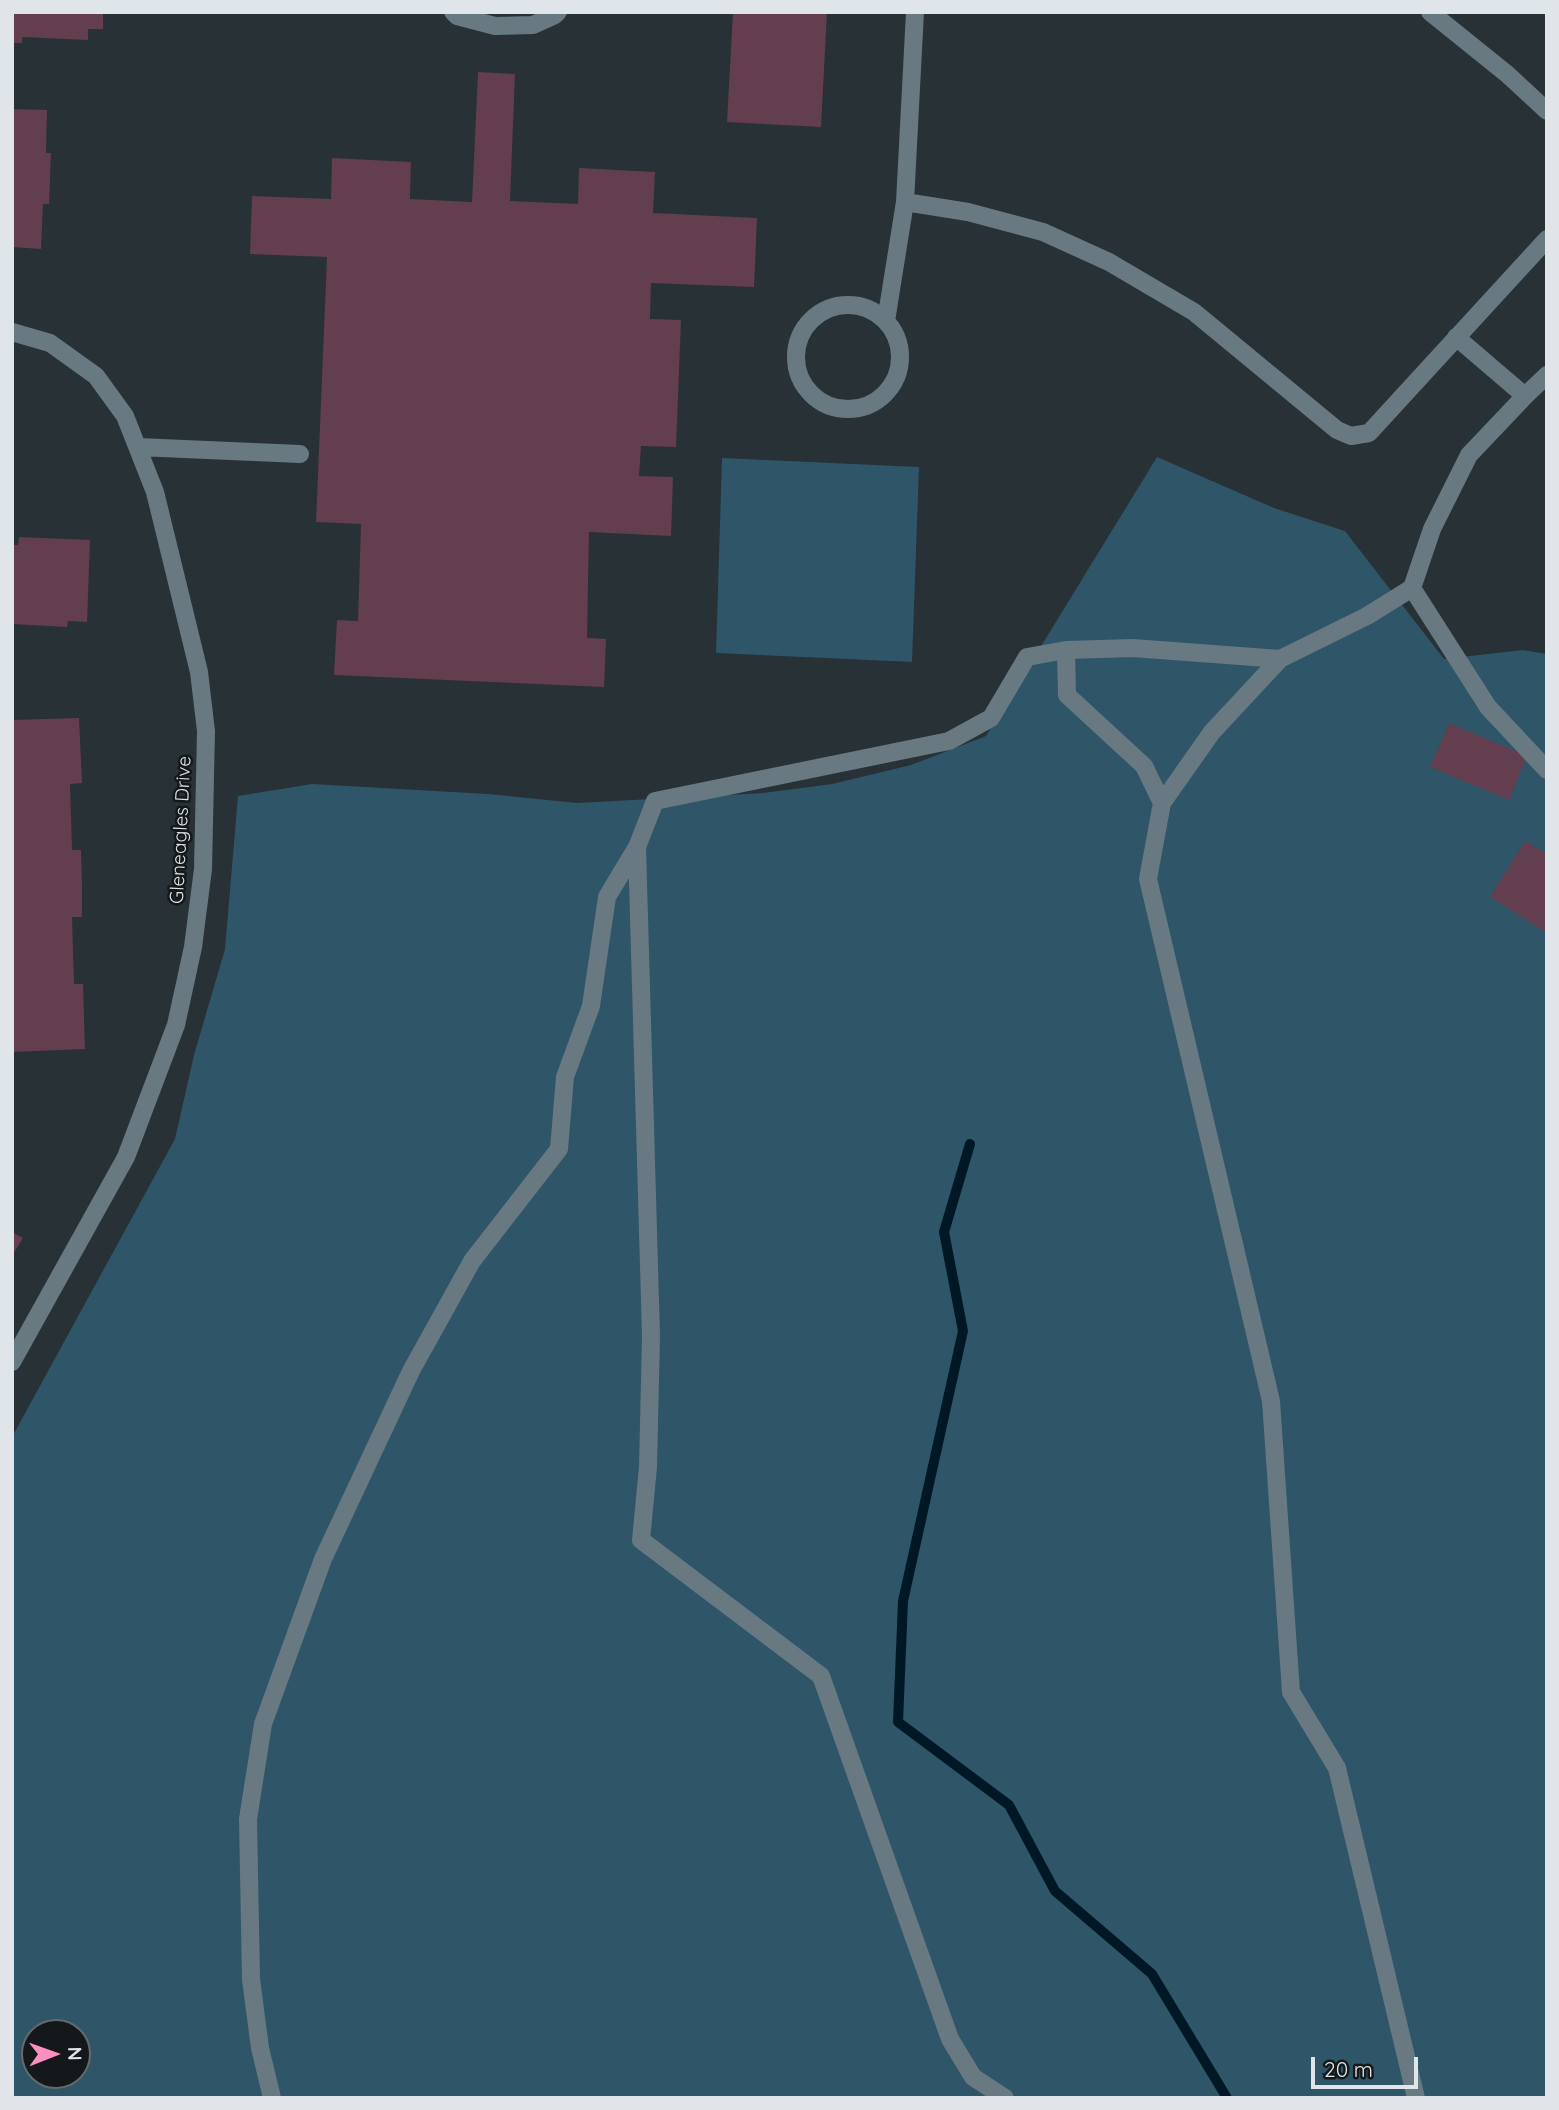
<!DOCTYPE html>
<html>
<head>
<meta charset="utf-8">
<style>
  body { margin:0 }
  #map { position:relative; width:1559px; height:2110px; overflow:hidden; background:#273136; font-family:Quicksand,sans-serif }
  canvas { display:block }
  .frame { position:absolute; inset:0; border:14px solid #dfe5e8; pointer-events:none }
  .north { position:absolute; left:21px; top:2019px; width:70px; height:70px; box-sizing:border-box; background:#14181a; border:2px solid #656a6c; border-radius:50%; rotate:89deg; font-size:19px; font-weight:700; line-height:28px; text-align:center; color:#dfe5e8 }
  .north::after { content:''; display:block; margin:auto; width:24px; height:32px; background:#fd8ec0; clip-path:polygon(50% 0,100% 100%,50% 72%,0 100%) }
  .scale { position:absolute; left:1311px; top:2057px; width:107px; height:32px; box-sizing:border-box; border:4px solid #dfe5e8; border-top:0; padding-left:9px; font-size:21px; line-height:24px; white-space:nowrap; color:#dfe5e8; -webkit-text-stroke:5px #14181a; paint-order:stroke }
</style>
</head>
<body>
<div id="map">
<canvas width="1559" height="2110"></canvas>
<div class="frame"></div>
<div class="north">N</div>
<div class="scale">20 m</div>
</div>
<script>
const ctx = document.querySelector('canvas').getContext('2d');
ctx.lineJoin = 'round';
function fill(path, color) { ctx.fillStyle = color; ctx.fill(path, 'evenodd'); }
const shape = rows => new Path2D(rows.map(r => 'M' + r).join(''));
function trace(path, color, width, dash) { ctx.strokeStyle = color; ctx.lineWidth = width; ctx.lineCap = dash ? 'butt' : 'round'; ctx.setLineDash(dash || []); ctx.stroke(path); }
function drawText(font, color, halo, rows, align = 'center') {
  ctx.font = font + ' Quicksand,sans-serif'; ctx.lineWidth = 5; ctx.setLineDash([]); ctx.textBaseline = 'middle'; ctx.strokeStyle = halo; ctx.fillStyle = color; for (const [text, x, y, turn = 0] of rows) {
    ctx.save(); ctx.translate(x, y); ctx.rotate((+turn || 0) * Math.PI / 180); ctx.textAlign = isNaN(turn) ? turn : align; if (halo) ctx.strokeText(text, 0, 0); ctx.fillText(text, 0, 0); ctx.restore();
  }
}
fill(shape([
  [1157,457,1274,508,1345,531,1444,659,1523,650,1547,654,1547,2098,12,2098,12,1437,175,1139,194,1055,225,949,238,796,312,784,488,794,577,803,763,793,832,784,911,765,986,736],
  [35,2033,77,2033,77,2075,35,2075],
  [722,458,919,467,912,662,716,653]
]), '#2e5568');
trace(shape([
  [970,1144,944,1232,963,1331,903,1601,898,1722,1009,1805,1055,1891,1152,1974,1227,2098]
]), '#001825', 10);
fill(shape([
  [12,12,103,12,103,29,88,29,88,40,22,37,22,43,12,43],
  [733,12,827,12,821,127,727,122],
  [478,72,515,74,510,201,578,204,579,168,655,172,653,213,757,218,754,287,651,283,650,319,681,320,676,447,641,446,639,476,673,477,671,536,589,532,587,638,606,639,604,687,334,675,337,620,358,621,361,524,316,522,327,257,250,254,252,196,331,199,332,158,411,162,410,199,472,202],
  [12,109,47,110,46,153,51,153,49,204,43,204,41,249,12,247],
  [19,537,90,540,87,622,68,621,67,627,12,624,12,545,18,545],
  [79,718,82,783,70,784,72,850,81,850,82,886,82,917,72,917,74,984,83,984,85,1049,12,1052,12,720],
  [1449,723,1527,756,1509,800,1430,767],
  [1525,841,1547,854,1547,933,1490,897],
  [12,1232,23,1238,12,1256]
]), '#623e4e');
trace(shape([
  [453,12,457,16,495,26,533,25,555,15,558,12],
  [915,12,905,202,968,212,1043,232,1109,262,1194,312,1337,430,1351,436,1369,433,1547,239],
  [1430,12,1507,74,1547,111],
  '796 357a52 52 0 1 1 104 0a52 52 0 1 1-104 0Z',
  [886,321,905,202],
  [12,332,50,343,96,376,125,416,155,492,199,672,206,731,203,869,193,947,176,1025,126,1157,12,1362],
  [1456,337,1525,396,1547,375],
  [138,447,300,454],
  [1412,588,1432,529,1469,455,1525,396],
  [1066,650,1067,695,1144,766,1162,803],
  [272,2098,260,2048,251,1979,248,1819,263,1724,323,1559,411,1371,472,1261,559,1149,565,1077,591,1006,607,897,637,847],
  [1005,2098,973,2077,950,2039,821,1676,641,1540,648,1467,651,1336,637,847,655,801,949,741,991,718,1027,657,1066,650,1133,648,1280,659],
  [1416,2098,1337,1768,1291,1692,1271,1401,1148,879,1162,803,1212,732,1280,659,1367,616,1412,588,1488,707,1547,770]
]), '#687982', 18);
drawText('19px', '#dfe5e8', '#14181a', [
  ["Gleneagles Drive",181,830,-87]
]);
</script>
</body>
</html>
